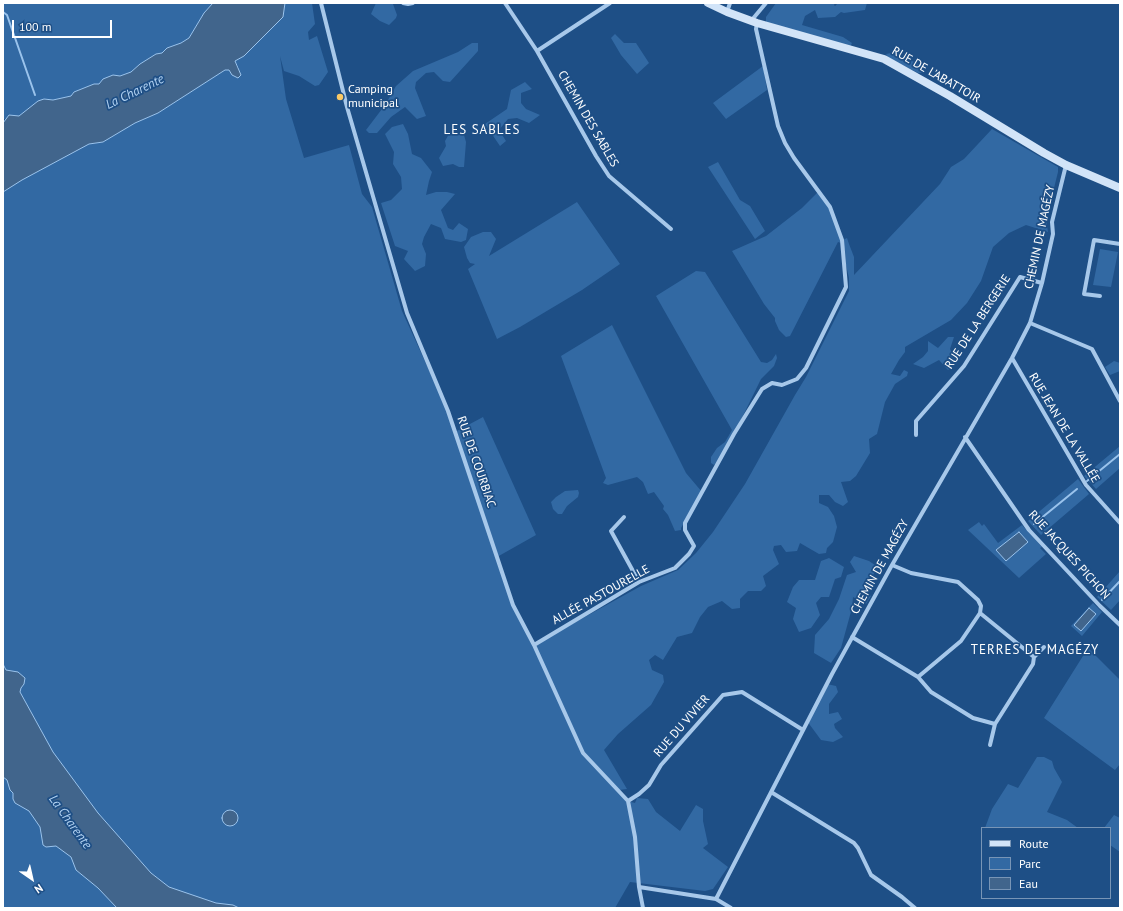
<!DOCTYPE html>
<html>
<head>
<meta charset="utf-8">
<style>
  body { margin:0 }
  #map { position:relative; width:1123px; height:911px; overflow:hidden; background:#1e4f86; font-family:"PT Sans",sans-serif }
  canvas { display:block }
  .frame { position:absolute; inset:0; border:4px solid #fff; pointer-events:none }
  .legend { position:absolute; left:981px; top:827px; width:130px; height:72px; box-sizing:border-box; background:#1e4f86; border:1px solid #7895b6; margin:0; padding:5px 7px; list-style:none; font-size:12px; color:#fff }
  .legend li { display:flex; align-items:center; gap:8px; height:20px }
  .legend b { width:20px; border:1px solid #7895b6 }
  .north { position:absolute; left:12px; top:859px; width:40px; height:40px; -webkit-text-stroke:3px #1e4f86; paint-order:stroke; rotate:146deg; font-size:11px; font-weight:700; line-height:16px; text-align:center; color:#fff }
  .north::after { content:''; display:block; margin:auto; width:14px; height:18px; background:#fff; clip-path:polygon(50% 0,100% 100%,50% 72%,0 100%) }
  .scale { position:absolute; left:12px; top:20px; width:100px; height:18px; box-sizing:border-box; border:2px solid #fff; border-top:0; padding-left:5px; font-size:12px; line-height:14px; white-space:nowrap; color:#fff; -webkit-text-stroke:3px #1e4f86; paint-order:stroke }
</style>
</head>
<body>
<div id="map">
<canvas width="1123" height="911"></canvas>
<div class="frame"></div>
<ul class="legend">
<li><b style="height:5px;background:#d2e4f8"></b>Route</li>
<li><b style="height:11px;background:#3269a3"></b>Parc</li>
<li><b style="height:11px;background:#41658c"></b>Eau</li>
</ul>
<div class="north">N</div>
<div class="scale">100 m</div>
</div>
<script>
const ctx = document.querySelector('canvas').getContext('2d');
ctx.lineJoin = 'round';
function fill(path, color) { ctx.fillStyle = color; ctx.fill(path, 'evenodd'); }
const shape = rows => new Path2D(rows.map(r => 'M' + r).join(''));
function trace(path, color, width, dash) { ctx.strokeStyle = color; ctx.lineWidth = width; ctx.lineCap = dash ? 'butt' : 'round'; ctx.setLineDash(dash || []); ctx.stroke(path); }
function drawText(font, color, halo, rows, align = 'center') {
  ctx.font = font + ' "PT Sans",sans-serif'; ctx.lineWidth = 3.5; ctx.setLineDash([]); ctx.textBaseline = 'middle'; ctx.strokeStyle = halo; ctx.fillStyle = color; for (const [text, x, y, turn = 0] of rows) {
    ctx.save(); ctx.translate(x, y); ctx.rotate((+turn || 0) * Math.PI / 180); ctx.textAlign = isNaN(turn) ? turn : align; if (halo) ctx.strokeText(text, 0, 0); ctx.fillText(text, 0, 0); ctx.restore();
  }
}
fill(shape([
  [3,3,213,3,204,13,189,38,181,43,167,48,162,53,156,54,140,64,131,72,120,76,103,79,99,84,94,84,74,92,71,96,53,100,44,99,19,116,4,119,3,123],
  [285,3,312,3,315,24,308,32,309,40,317,36,328,72,319,85,315,86,299,76,284,71,280,56,286,99,304,158,349,145,362,194,372,207,402,311,444,403,455,432,483,417,536,535,497,557,513,605,534,645,641,586,678,570,696,553,713,532,745,484,795,395,806,377,849,291,849,278,846,265,845,250,841,243,838,242,790,336,786,337,779,330,775,321,775,318,764,304,732,251,766,236,802,208,819,191,830,207,843,240,847,238,849,244,854,257,854,275,940,184,951,167,964,159,992,129,1058,167,1058,172,1046,220,1048,232,1026,225,1009,233,993,247,981,281,967,303,951,320,905,347,905,352,899,360,891,374,900,376,904,370,908,372,907,376,895,384,885,402,877,434,869,439,870,453,856,476,850,481,841,482,848,502,843,506,835,502,829,495,819,495,819,503,828,507,834,516,837,527,833,542,827,548,826,553,819,554,800,543,797,551,786,552,781,545,774,546,773,550,779,564,763,576,766,586,761,591,748,591,740,599,740,608,732,609,722,601,708,607,700,617,692,633,677,637,663,660,655,655,649,660,652,670,663,675,664,682,651,705,618,734,604,750,627,789,619,790,628,801,635,803,637,798,648,799,656,812,680,831,696,805,703,809,703,821,708,844,703,848,728,867,713,889,705,891,630,882,615,908,3,908,3,136,89,144,103,142,135,123,158,113,225,70,239,68,235,61,244,56,282,17],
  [376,3,393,4,397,15,396,18,389,25,380,21,371,14],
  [776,3,835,3,834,5,835,6,838,3,867,3,865,10,844,13,841,12,835,17,818,18,815,10,805,16,802,25,843,37,852,43,849,49,766,23,766,17],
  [615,34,624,43,636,43,649,63,637,74,621,55,611,38],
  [472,43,478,43,478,51,450,82,443,81,434,72,426,73,416,82,415,88,426,116,417,119,405,107,391,117,377,133,369,133,366,130,385,105,396,86,413,71,458,52],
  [891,53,917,63,924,73,918,73,889,58,886,54],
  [763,66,767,90,726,119,713,103],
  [525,82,532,89,521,93,521,103,526,109,540,115,529,123,517,118,508,119,499,130,506,141,500,146,485,124,507,109,511,90],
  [403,124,408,134,412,154,421,158,432,172,429,181,426,195,436,192,447,192,455,194,441,210,448,228,453,230,459,223,468,229,466,240,461,242,445,239,441,228,431,224,424,237,422,244,426,254,425,266,415,271,404,259,408,251,395,246,381,203,391,200,402,189,401,177,393,164,394,152,385,134,392,127],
  [449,134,464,135,466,142,464,167,459,167,453,164,443,166,439,158,446,146,445,141],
  [718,162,740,200,750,206,765,231,755,239,708,167],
  [577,202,620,264,582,290,520,327,497,339,468,269,475,264,470,263,467,258,464,247,471,237,483,232,491,232,496,239,489,256],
  [1100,249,1118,252,1111,287,1093,285],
  [696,271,705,272,761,362,767,363,772,360,776,354,777,358,774,366,761,379,734,434,718,462,714,465,711,463,711,457,717,448,725,442,732,430,656,296],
  [612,325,686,473,702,492,681,528,681,530,675,531,668,515,663,509,664,506,654,492,648,494,643,482,637,477,608,485,603,483,606,478,561,356],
  [948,337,954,337,950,349,957,363,948,370,939,360,924,368,913,364,923,357,928,351,928,341,938,348],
  [1114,361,1120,363,1120,371,1110,375,1105,367],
  [1120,446,1120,468,1096,489,1084,476],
  [1078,479,1089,494,1041,535,1028,521],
  [578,490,579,493,578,497,567,506,562,514,558,514,553,509,551,502,556,497,565,491],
  [979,522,982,526,984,524,998,543,1022,525,1042,547,1040,548,1046,554,1019,578,968,530],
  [854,556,869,561,878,567,864,590,871,596,866,604,853,597,852,608,841,648,831,663,814,653,815,635,829,619,839,599,847,575,856,572,850,562],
  [829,558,844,567,841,577,835,579,829,597,821,597,816,603,820,615,811,628,799,632,793,619,796,608,787,602,793,587,799,580,815,580,821,561],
  [1120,571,1120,600,1111,610,1097,597],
  [1093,603,1102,612,1082,636,1071,626],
  [1088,648,1120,680,1120,764,1115,770,1044,718],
  [827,684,836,686,838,692,829,704,829,714,838,712,842,719,834,724,835,728,843,737,833,742,821,740,807,721],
  [1037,757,1044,757,1052,761,1054,768,1062,782,1047,812,1067,820,1078,828,985,828,992,809,1008,784,1018,788],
  [1114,815,1120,818,1120,852,1110,845,1110,828,1104,828]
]), '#3269a3');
const water = shape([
  [213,3,285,3,283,17,244,56,235,61,241,75,238,78,232,75,229,70,225,70,158,113,135,123,103,142,89,144,22,180,3,192,3,123,9,115,19,116,38,101,44,99,53,100,71,96,74,92,94,84,99,84,103,79,113,75,120,76,131,72,140,64,156,54,162,53,167,48,181,43,189,38,204,13,213,3],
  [1019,532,1028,542,1006,561,996,550,1019,532],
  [1089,608,1096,614,1081,631,1074,625,1089,608],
  [3,664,6,670,18,672,25,678,24,684,21,688,20,692,53,752,98,813,151,873,169,887,216,903,233,905,239,908,117,908,98,888,76,870,71,857,56,846,46,847,43,845,40,827,29,811,15,803,13,799,13,793,10,790,7,780,3,777,3,664],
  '222 818a8 8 0 1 1 16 0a8 8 0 1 1-16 0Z'
]);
fill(water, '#41658c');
trace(water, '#9ac3ec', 1);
trace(shape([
  [3,12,7,15,35,95],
  [1087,481,1120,454],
  [1034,524,1077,489],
  [1102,600,1120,581]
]), '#9ac3ec', 2);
trace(shape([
  [321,3,347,107,407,313,448,411,513,605,534,645,583,753,628,801,635,837,639,887,643,908],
  [403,3,408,4,413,3],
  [505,3,537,51,596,156,609,176,671,229],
  [727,12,730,3],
  [751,21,766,3],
  [537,51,610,3],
  [1100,296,1084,294,1094,240,1120,244],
  [1030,323,1092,349,1120,401],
  [1012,358,1086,485,1120,523],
  [916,435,916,421,964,366,1020,277,1042,283],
  [965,437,1029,530,1100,606,1120,625],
  [624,517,611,531,639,582],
  [852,637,918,677,961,641,980,613,981,606,978,600,958,582,911,573,892,565],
  [534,645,639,582,675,568,689,554,694,546,685,530,685,523,734,434,762,389,772,383,782,385,797,379,806,368,846,287,842,240,830,207,794,158,785,143,778,126,756,29,757,23],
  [1034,657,1044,647],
  [918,677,931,692,973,718,995,724,1033,664,1034,657,980,613],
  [990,745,995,724],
  [771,792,854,843,858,848,871,875,902,897,915,908],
  [628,801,639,794,649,785,661,765,723,695,742,692,803,730],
  [639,887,716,899,731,908],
  [716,899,832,674,892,565,1012,358,1030,323,1042,283,1053,234,1052,222,1066,165]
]), '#a7c8ea', 4);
trace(shape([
  [708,3,727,12,757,23,884,59,950,96,1044,153,1066,165,1120,188]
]), '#d2e4f8', 8);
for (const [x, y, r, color] of [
  [340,97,4,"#f9c966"]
]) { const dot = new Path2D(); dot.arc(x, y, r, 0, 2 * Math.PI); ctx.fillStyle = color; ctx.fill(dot); trace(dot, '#1e4f86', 1.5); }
drawText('12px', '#fff', '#1e4f86', [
  ["RUE DE L'ABATTOIR",936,75,30],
  ["CHEMIN DES SABLES",588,119,60],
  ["CHEMIN DE MAGÉZY",1040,237,-78],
  ["RUE DE LA BERGERIE",978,322,-57],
  ["RUE JEAN DE LA VALLÉE",1064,428,59],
  ["RUE DE COURBIAC",476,462,71],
  ["RUE JACQUES PICHON",1069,555,48],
  ["CHEMIN DE MAGÉZY",880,567,-61],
  ["ALLÉE PASTOURELLE",601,595,-29],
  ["RUE DU VIVIER",682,726,-49]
]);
drawText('12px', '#fff', '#1e4f86', [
  ["Camping",348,90],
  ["municipal",348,104]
], 'left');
drawText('italic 13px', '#b2d2f2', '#1e4f86', [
  ["La Charente",135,92,-26],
  ["La Charente",70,822,54]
]);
ctx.letterSpacing = '1px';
drawText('13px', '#fff', '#1e4f86', [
  ["LES SABLES",482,130],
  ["TERRES DE MAGÉZY",1035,650]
]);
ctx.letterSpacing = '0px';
</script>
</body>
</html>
